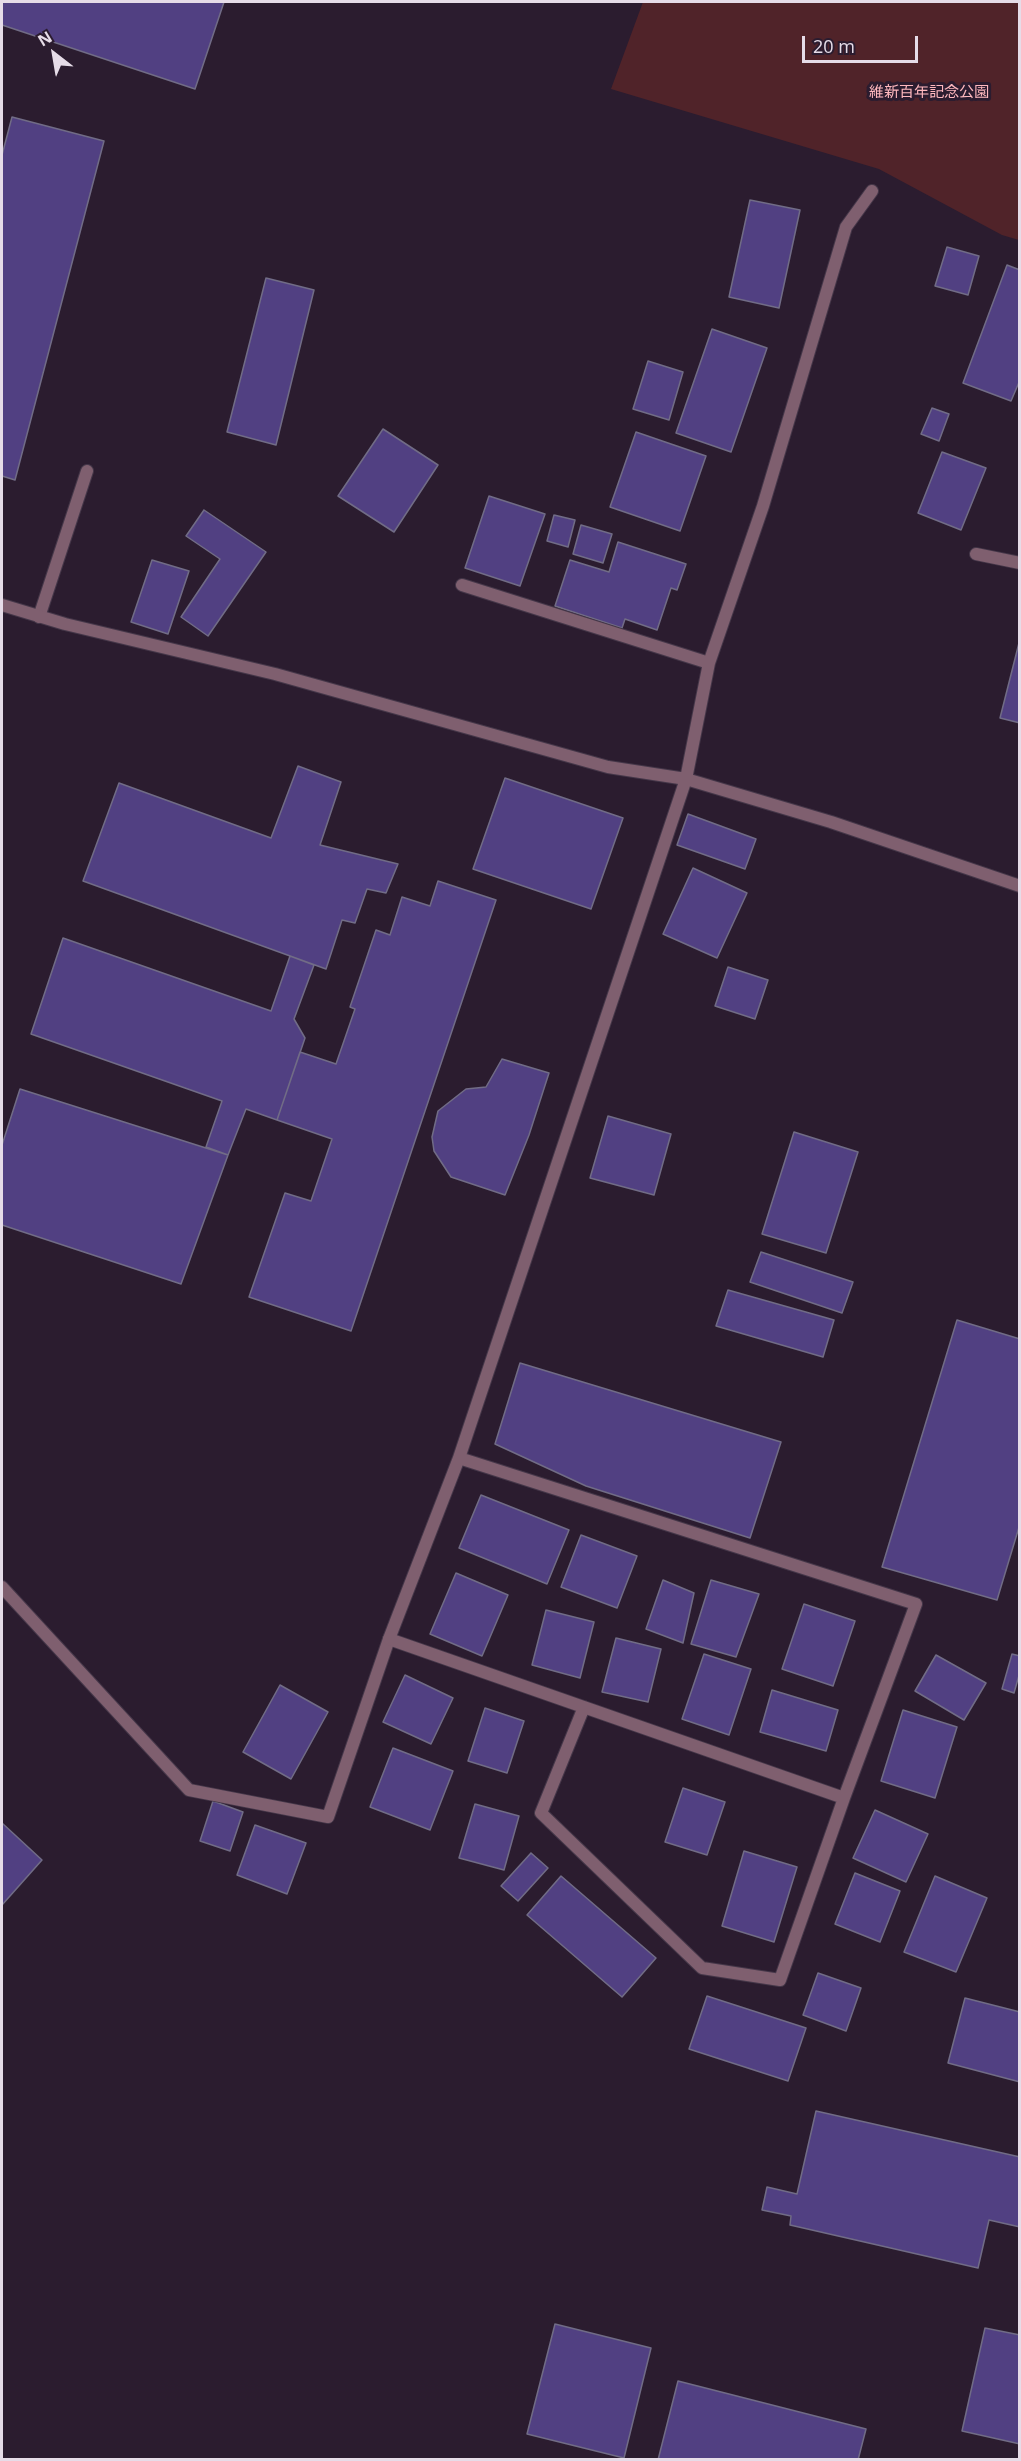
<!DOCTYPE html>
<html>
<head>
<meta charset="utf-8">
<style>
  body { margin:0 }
  #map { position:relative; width:1021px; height:2461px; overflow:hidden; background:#2b1c2f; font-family:"Open Sans",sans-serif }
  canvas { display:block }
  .frame { position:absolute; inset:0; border:3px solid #e6dce8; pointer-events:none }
  .north { position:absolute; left:24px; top:24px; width:60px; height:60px; -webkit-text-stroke:4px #2b1c2f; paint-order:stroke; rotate:329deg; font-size:16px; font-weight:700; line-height:24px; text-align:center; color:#e6dce8 }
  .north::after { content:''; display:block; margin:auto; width:21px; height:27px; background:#e6dce8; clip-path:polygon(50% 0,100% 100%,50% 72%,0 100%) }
  .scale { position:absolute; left:802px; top:36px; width:116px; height:27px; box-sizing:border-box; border:3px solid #e6dce8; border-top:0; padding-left:8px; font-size:18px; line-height:21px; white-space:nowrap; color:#e6dce8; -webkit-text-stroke:4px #2b1c2f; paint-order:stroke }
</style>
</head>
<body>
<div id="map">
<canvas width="1021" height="2461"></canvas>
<div class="frame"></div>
<div class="north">N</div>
<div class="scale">20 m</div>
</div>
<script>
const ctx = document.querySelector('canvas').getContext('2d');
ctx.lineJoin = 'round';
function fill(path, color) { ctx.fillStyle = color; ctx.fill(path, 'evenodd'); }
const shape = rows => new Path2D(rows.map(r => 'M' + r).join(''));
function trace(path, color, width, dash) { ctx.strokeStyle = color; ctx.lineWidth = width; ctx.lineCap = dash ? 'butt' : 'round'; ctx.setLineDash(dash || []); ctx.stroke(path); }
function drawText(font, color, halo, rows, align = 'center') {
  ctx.font = font + ' "Open Sans","Noto Sans JP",sans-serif'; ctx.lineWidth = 6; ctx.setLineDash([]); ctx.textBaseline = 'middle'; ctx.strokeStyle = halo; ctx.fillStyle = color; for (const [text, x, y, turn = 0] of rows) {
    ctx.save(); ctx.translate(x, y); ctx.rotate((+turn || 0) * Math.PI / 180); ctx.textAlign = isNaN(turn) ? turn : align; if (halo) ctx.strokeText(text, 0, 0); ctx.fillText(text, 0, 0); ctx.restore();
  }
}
fill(shape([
  [643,2,1019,2,1019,240,1002,235,879,169,611,89]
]), '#502329');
const building = shape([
  [2,2,224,2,195,89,2,25,2,2],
  [12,117,104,141,15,480,2,476,2,155,12,117],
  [750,200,800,210,779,308,729,297,750,200],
  [947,247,979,256,968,295,935,286,947,247],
  [1007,265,1020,270,1020,380,1011,401,963,383,1007,265],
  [266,278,314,290,276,445,227,432,266,278],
  [712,329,767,348,731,452,676,433,712,329],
  [648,361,683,372,669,420,633,409,648,361],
  [932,408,949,414,939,441,921,434,932,408],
  [383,429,438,465,394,532,338,496,383,429],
  [636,432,706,456,680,531,610,507,636,432],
  [942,452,986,468,961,530,918,513,942,452],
  [489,496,545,514,520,586,465,568,489,496],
  [204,510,266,552,208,636,181,617,220,559,186,536,204,510],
  [554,515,575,520,568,547,547,541,554,515],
  [581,525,612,534,603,563,573,554,581,525],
  [618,542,686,564,677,590,671,588,657,630,625,619,622,628,555,606,570,560,609,572,618,542],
  [152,560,189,571,168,634,131,622,152,560],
  [1020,639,1020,723,1000,718,1020,639],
  [298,766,341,782,320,845,398,864,386,893,367,889,355,923,342,920,326,969,83,881,119,783,271,838,298,766],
  [505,778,623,818,591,909,473,869,505,778],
  [688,814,756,839,745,869,677,845,688,814],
  [693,868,747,893,717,958,663,934,693,868],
  [438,881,496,900,351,1331,249,1297,285,1193,311,1201,332,1139,277,1120,300,1052,336,1064,355,1009,350,1007,376,930,390,935,402,897,430,906,438,881],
  [63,938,271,1011,290,956,314,965,294,1019,305,1038,277,1120,246,1109,228,1155,206,1147,222,1101,31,1034,63,938],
  [728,967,768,980,755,1019,715,1006,728,967],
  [502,1059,549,1073,529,1135,505,1195,451,1177,434,1151,432,1137,438,1111,466,1089,486,1087,502,1059],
  [20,1089,228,1155,181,1284,2,1225,2,1145,20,1089],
  [608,1116,671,1134,654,1195,590,1178,608,1116],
  [794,1132,858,1152,826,1253,762,1234,794,1132],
  [761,1252,853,1282,842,1313,750,1282,761,1252],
  [728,1290,834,1320,823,1357,716,1326,728,1290],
  [957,1320,1020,1339,1020,1524,997,1600,882,1567,957,1320],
  [520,1363,781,1442,750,1538,586,1486,495,1444,520,1363],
  [481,1495,569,1530,547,1584,459,1548,481,1495],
  [581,1535,637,1556,617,1608,561,1587,581,1535],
  [456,1573,508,1595,482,1656,430,1634,456,1573],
  [663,1580,694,1593,683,1643,646,1629,663,1580],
  [711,1580,759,1594,736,1657,691,1644,711,1580],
  [804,1604,855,1621,833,1686,782,1669,804,1604],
  [546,1610,594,1622,580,1678,532,1665,546,1610],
  [616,1638,661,1649,648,1702,602,1692,616,1638],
  [704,1654,751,1669,729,1735,682,1719,704,1654],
  [1012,1654,1020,1656,1020,1672,1014,1693,1002,1689,1012,1654],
  [936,1655,986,1683,964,1720,915,1691,936,1655],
  [405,1675,453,1698,431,1744,383,1722,405,1675],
  [280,1685,328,1712,291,1779,243,1752,280,1685],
  [772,1690,838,1710,826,1751,760,1732,772,1690],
  [485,1708,524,1721,507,1773,468,1761,485,1708],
  [903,1710,957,1727,935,1798,881,1781,903,1710],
  [393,1748,453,1771,430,1830,370,1807,393,1748],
  [683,1788,725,1802,707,1855,665,1842,683,1788],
  [213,1801,243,1812,230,1851,200,1841,213,1801],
  [475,1804,519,1816,504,1870,459,1858,475,1804],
  [875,1810,928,1834,906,1882,853,1858,875,1810],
  [2,1823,42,1860,2,1905,2,1823],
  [255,1825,306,1843,287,1894,237,1875,255,1825],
  [744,1851,797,1867,774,1942,722,1926,744,1851],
  [531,1853,548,1868,518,1901,501,1886,531,1853],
  [855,1873,900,1891,880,1942,835,1924,855,1873],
  [561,1876,656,1958,622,1997,527,1915,561,1876],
  [935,1876,987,1898,956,1972,904,1952,935,1876],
  [818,1973,861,1988,846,2031,803,2015,818,1973],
  [707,1996,806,2028,788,2081,689,2049,707,1996],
  [965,1998,1020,2012,1020,2082,948,2063,965,1998],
  [816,2111,1020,2157,1020,2227,989,2220,978,2268,790,2225,791,2216,762,2210,767,2187,797,2194,816,2111],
  [555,2324,651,2348,624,2458,527,2434,555,2324],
  [985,2328,1020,2335,1020,2444,962,2431,985,2328],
  [678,2381,866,2429,858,2460,658,2460,678,2381]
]);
fill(building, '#514082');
trace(building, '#716c86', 1.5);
const service = shape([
  [39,617,87,471],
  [2,1587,189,1790,328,1817,389,1639]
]);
const minor = shape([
  [976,554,1020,563],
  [462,585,709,663],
  [2,605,65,624,275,674,608,767,686,779,831,822,1020,886],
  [459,1458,916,1604,844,1798,389,1639,459,1458,686,779,709,663,763,506,846,227,872,191],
  [584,1707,541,1813,702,1968,780,1980,844,1798]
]);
trace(service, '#453749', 14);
trace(minor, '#453749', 14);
trace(service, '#7f5f6f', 12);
trace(minor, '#7f5f6f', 12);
drawText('15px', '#feb8be', '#2b1c2f', [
  ["維新百年記念公園",929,93]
]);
</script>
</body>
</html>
